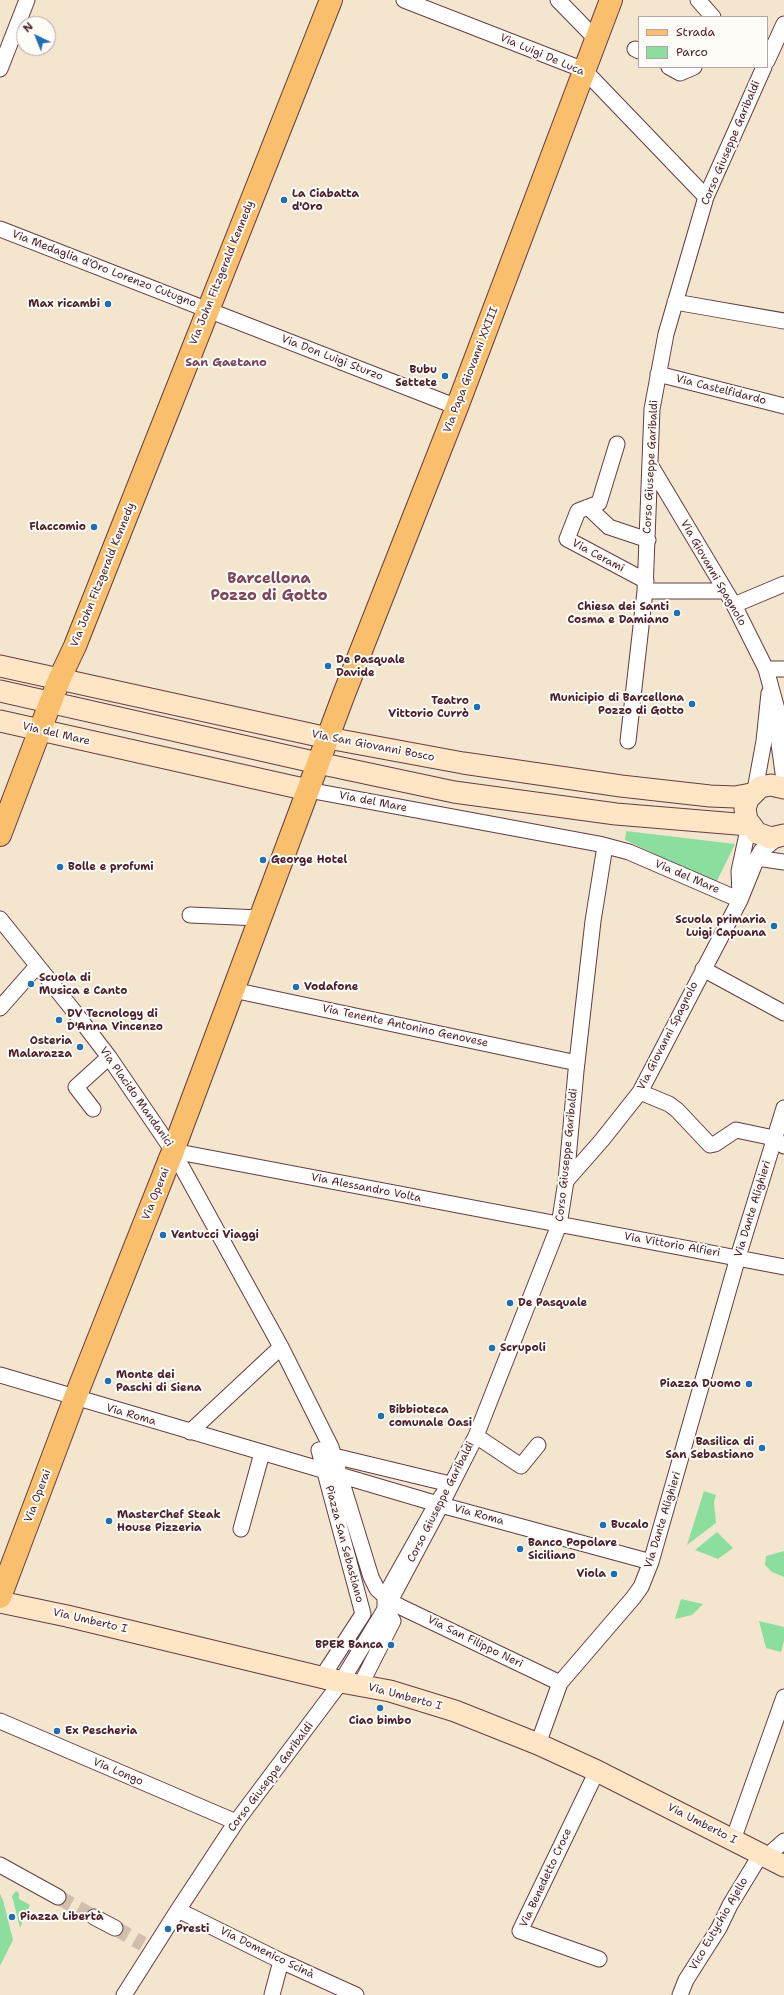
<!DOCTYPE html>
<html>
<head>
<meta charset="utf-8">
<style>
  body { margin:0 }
  #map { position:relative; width:784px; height:1995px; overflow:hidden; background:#f4e6ce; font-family:"Shantell Sans",sans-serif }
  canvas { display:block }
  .legend { position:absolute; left:638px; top:16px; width:130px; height:52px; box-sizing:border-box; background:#fdfcf7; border:1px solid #b5a4a5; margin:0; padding:5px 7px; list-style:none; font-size:12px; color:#4a1f2b }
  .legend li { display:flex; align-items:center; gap:8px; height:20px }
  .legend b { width:20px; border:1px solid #b5a4a5 }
  .north { position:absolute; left:16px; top:16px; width:40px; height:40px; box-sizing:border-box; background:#fdfcf7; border:1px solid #b5a4a5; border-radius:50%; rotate:317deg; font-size:11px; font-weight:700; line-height:16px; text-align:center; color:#4a1f2b }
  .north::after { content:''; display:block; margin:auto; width:14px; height:18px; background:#1f6fb2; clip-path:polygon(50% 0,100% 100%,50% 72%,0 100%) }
</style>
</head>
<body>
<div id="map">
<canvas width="784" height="1995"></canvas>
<ul class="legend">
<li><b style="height:5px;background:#f9bf6d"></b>Strada</li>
<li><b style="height:11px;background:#8cde9e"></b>Parco</li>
</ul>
<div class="north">N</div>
</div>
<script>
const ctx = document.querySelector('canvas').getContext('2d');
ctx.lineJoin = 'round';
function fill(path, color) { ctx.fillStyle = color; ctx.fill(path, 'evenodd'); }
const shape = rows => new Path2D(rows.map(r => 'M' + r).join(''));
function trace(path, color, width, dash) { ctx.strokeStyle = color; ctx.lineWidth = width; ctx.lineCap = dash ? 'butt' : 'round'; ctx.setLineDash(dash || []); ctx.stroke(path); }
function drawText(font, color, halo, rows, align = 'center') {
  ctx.font = font + ' "Shantell Sans",sans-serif'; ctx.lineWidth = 4; ctx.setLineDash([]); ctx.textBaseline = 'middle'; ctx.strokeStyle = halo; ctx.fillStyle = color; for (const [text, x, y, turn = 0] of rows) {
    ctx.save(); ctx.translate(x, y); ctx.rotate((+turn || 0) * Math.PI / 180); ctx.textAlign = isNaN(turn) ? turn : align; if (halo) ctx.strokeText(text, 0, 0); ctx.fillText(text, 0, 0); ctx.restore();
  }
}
fill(shape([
  [626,831,735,844,716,883,625,840],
  [704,1491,716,1495,714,1502,716,1523,687,1545],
  [717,1532,733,1548,718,1559,695,1550],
  [784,1551,784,1577,772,1572,765,1565,766,1556],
  [681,1599,703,1604,692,1615,675,1619],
  [759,1621,784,1627,784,1641,781,1652,766,1648],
  [16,1891,19,1893,19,1899,30,1905,20,1928,12,1896],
  [0,1894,3,1900,13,1940,0,1966]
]), '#8cde9e');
trace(shape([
  [58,1897,94,1917],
  [115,1928,143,1944]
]), '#d2bead', 15, [15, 8]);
const street = shape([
  [404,0,584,70,706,197],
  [558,0,596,39],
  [698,0,713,17],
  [635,49,639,51],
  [767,61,784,24],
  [669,67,680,73,694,67],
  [0,69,27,0],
  [0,229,457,407],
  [675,302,784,321],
  [658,374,784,406],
  [617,444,599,503,578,511,567,539,646,581],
  [651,466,734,605,766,669,778,713,779,744,784,780],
  [588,507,609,527,648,540],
  [645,591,725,591],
  [734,605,784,584],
  [766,669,784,669],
  [628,741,645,591,652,409,666,334,706,197,764,67],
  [308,790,599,844,629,852,740,900],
  [755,790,764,741,769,693],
  [757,858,784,862],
  [740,895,739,871,749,825],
  [190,915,260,918],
  [0,919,73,1010,109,1057,173,1151,281,1347,331,1447,371,1577,377,1589,390,1601,403,1608,560,1683],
  [703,969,784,1013],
  [233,990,577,1063],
  [0,1008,37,966],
  [640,1092,669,1104,677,1110,710,1145,715,1144,736,1130,774,1138,784,1146],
  [93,1109,76,1087,109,1057],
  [173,1151,784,1267],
  [566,1181,602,1140,640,1092,740,900,757,858,761,851,780,836],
  [0,1375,441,1505,651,1562],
  [190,1432,281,1347],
  [476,1436,521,1466,538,1445],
  [319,1450,334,1456,450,1484,437,1503,385,1596,385,1608,393,1621,361,1684,324,1674,363,1614,319,1450],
  [241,1529,262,1453],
  [0,1721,236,1822],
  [538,1744,560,1683,633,1598,641,1587,651,1562,738,1257,784,1108],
  [597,1771,520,1931,599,1959],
  [733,1840,784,1697],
  [766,1857,784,1841],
  [0,1865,58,1897],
  [178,1910,281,1961,356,1995],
  [94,1917,115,1928],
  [124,1995,178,1910,236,1822,341,1682,390,1601,441,1505,476,1436,559,1225,566,1181,576,1071,593,921,605,846],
  [272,1995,281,1961],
  [680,1995,686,1980,719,1928,730,1905,761,1854]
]);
const secondary = shape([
  [0,666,328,738,463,763,621,786,710,796,735,797,751,794],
  [0,691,318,763,454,792,616,814,749,825],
  [0,721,308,790],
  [784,788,771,785,760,787,748,799,745,809,747,820,757,833,771,838,784,835],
  [0,1602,67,1616,341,1682,390,1691,455,1711,538,1744,597,1771,784,1866]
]);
const primary = shape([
  [0,835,59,680,75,646,331,0],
  [0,1597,75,1398,173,1151,344,694,457,407,611,0]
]);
trace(street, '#643d43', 17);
trace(secondary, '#643d43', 23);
trace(primary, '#643d43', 24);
trace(street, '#fff', 15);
trace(secondary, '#fde5c5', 21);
trace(primary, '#f9bf6d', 22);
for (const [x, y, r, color] of [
  [284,200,4,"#1f6fb2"],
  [108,304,4,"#1f6fb2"],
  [445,376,4,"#1f6fb2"],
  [94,527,4,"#1f6fb2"],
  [677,613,4,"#1f6fb2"],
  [328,666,4,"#1f6fb2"],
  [692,704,4,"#1f6fb2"],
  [477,707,4,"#1f6fb2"],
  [263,860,4,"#1f6fb2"],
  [60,867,4,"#1f6fb2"],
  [774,926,4,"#1f6fb2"],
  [31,984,4,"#1f6fb2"],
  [296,987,4,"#1f6fb2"],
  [59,1020,4,"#1f6fb2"],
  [80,1047,4,"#1f6fb2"],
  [163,1235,4,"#1f6fb2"],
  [510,1303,4,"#1f6fb2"],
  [492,1348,4,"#1f6fb2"],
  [108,1381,4,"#1f6fb2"],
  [749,1384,4,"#1f6fb2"],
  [381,1416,4,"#1f6fb2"],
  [762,1448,4,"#1f6fb2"],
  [109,1521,4,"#1f6fb2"],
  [603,1525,4,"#1f6fb2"],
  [520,1549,4,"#1f6fb2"],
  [614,1574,4,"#1f6fb2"],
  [391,1645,4,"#1f6fb2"],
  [380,1708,4,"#1f6fb2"],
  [57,1731,4,"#1f6fb2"],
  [12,1917,4,"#1f6fb2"],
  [168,1929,4,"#1f6fb2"]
]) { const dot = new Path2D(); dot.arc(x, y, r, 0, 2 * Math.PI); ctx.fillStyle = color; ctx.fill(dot); trace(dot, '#fdfcf7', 1.5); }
drawText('11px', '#4a1f2b', '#fdfcf7', [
  ["Via Luigi De Luca",542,55,23],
  ["Corso Giuseppe Garibaldi",731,143,-67],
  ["Via Medaglia d'Oro Lorenzo Cutugno",104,269,21],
  ["Via John Fitzgerald Kennedy",222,273,-68],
  ["Via Don Luigi Sturzo",332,358,21],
  ["Via Papa Giovanni XXIII",471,370,-69],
  ["Via Castelfidardo",721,390,14],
  ["Corso Giuseppe Garibaldi",651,467,-87],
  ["Via Cerami",598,556,28],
  ["Via Giovanni Spagnolo",713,573,60],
  ["Via John Fitzgerald Kennedy",103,575,-68],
  ["Via del Mare",56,734,13],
  ["Via San Giovanni Bosco",373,746,11],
  ["Via del Mare",373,802,11],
  ["Via del Mare",687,877,23],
  ["Via Tenente Antonino Genovese",405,1026,12],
  ["Via Giovanni Spagnolo",668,1036,-63],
  ["Via Placido Mandanici",136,1097,55],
  ["Corso Giuseppe Garibaldi",567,1155,-84],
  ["Via Alessandro Volta",366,1188,11],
  ["Via Operai",156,1194,-68],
  ["Via Dante Alighieri",753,1209,-73],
  ["Via Vittorio Alfieri",672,1245,10],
  ["Via Roma",131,1415,16],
  ["Via Operai",38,1496,-69],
  ["Corso Giuseppe Garibaldi",441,1502,-63],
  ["Via Roma",479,1515,15],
  ["Via Dante Alighieri",663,1520,-73],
  ["Piazza San Sebastiano",344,1544,75],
  ["Via Umberto I",90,1621,13],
  ["Via San Filippo Neri",475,1642,26],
  ["Via Umberto I",405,1697,15],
  ["Via Longo",118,1772,23],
  ["Corso Giuseppe Garibaldi",271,1777,-53],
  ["Via Umberto I",702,1824,27],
  ["Via Benedetto Croce",546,1878,-65],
  ["Vico Eutychio Ajello",719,1924,-60],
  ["Via Domenico Scinà",267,1953,26]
]);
drawText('bold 11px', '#4a1f2b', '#fdfcf7', [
  ["La Ciabatta",292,194],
  ["d'Oro",292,207],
  ["Max ricambi",100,304,"right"],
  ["Bubu",437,370,"right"],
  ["Settete",437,383,"right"],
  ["Flaccomio",86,527,"right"],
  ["Chiesa dei Santi",669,607,"right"],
  ["Cosma e Damiano",669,620,"right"],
  ["De Pasquale",336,660],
  ["Davide",336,673],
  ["Municipio di Barcellona",684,698,"right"],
  ["Pozzo di Gotto",684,711,"right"],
  ["Teatro",469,701,"right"],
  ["Vittorio Currò",469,714,"right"],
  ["George Hotel",271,860],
  ["Bolle e profumi",68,867],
  ["Scuola primaria",766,920,"right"],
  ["Luigi Capuana",766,933,"right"],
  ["Scuola di",39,978],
  ["Musica e Canto",39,991],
  ["Vodafone",304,987],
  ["DV Tecnology di",67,1014],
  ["D'Anna Vincenzo",67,1027],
  ["Osteria",72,1041,"right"],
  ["Malarazza",72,1054,"right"],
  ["Ventucci Viaggi",171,1235],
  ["De Pasquale",518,1303],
  ["Scrupoli",500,1348],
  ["Monte dei",116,1375],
  ["Paschi di Siena",116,1388],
  ["Piazza Duomo",741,1384,"right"],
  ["Bibbioteca",389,1410],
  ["comunale Oasi",389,1423],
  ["Basilica di",754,1442,"right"],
  ["San Sebastiano",754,1455,"right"],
  ["MasterChef Steak",117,1515],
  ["House Pizzeria",117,1528],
  ["Bucalo",611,1525],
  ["Banco Popolare",528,1543],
  ["Siciliano",528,1556],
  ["Viola",606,1574,"right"],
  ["BPER Banca",383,1645,"right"],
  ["Ciao bimbo",380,1721,"center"],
  ["Ex Pescheria",65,1731],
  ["Piazza Libertà",20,1917],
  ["Presti",176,1929]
], 'left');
drawText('bold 12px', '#7a465a', '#fdfcf7', [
  ["San Gaetano",226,363]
]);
drawText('bold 15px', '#7a465a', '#fdfcf7', [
  ["Barcellona",269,579],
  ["Pozzo di Gotto",269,596]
]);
</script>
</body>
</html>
